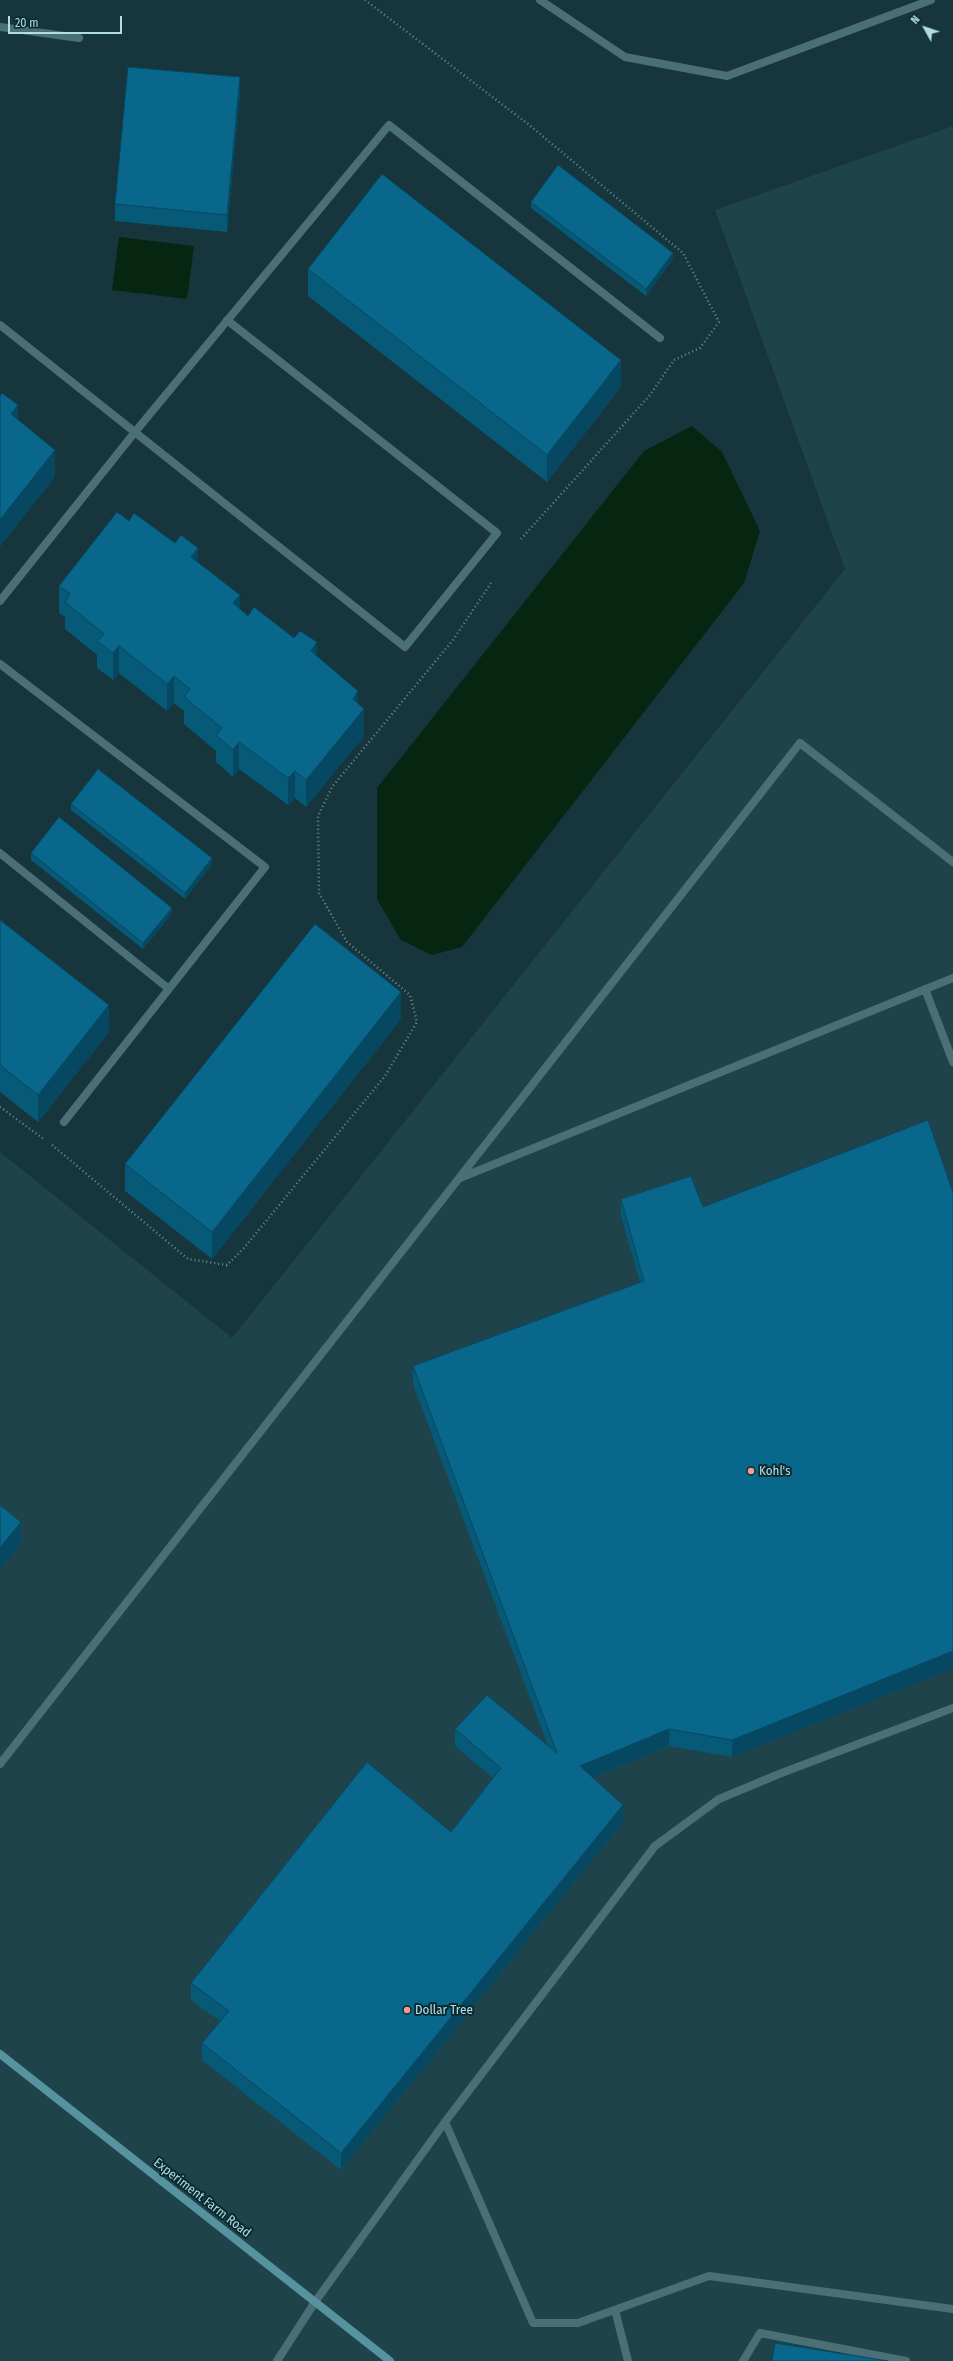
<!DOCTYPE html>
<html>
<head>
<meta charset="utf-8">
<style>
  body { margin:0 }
  #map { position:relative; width:953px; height:2361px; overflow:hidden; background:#16353c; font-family:"Fira Sans Condensed",sans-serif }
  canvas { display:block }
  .north { position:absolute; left:905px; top:8px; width:40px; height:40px; -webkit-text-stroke:3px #0b2b31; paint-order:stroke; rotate:310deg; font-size:11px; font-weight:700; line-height:16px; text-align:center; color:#b0dde7 }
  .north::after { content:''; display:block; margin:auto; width:14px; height:18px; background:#b0dde7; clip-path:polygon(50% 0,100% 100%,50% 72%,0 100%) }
  .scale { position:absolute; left:8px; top:16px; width:114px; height:18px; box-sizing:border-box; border:2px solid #b0dde7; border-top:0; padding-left:5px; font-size:12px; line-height:14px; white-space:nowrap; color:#b0dde7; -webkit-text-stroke:3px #0b2b31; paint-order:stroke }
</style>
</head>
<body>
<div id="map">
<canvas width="953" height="2361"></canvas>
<div class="north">N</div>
<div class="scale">20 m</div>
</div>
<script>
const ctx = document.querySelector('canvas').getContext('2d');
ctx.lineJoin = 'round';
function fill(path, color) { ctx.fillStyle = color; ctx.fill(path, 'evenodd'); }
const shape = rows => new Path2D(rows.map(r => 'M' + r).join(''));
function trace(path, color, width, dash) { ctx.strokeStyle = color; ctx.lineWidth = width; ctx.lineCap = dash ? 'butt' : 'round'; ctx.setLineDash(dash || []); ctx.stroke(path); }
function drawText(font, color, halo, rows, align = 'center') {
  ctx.font = font + ' "Fira Sans Condensed",sans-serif'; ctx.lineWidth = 4; ctx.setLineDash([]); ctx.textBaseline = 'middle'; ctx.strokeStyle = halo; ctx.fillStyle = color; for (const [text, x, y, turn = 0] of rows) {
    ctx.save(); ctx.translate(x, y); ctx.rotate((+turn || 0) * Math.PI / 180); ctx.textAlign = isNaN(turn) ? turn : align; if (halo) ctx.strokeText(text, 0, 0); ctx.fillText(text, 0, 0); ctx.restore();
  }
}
fill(shape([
  [953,126,953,2361,0,2361,0,1152,232,1338,845,569,715,210]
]), '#1f434b');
fill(shape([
  [119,237,194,246,187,299,112,290],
  [692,426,722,452,760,531,744,583,462,947,432,955,401,940,377,899,377,788,644,451]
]), '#062612');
trace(shape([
  [365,0,528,124,683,253,719,322,700,348,674,360,650,395,521,539],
  [0,1107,45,1140],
  [52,1145,188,1259,227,1265,244,1248,385,1076,417,1022,410,995,347,942,319,893,318,816,332,787,453,640,491,583]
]), '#658b93', 2.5, [1, 3]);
trace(shape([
  [540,0,625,57,727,76,931,0],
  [0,27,79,38],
  [0,325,405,647,497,533,227,320],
  [0,601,135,432,389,125,660,338],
  [0,664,265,867,64,1122],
  [0,853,169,989],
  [925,989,953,1062],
  [460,1178,953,978],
  [0,1764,800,743,953,862],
  [445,2122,533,2323,578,2323,709,2276,953,2309],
  [615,2310,628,2361],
  [277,2361,315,2302,445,2122,655,1846,719,1799,779,1774,953,1708],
  [743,2361,760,2333,906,2361]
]), '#4b6f77', 8);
trace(shape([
  [0,2054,390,2361]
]), '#56939f', 8);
fill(shape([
  [240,94,227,232,115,221,115,204],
  [531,202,673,259,646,296,531,208],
  [308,269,621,387,547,482,308,296],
  [129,521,198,563,240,609,248,616,317,657,358,704,364,736,306,807,295,798,288,805,239,769,233,777,216,762,216,751,184,724,184,711,174,703,167,711,119,673,113,680,97,668,97,655,65,629,65,617,59,613,59,586],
  [71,804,212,864,185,899,71,810],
  [31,853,172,914,143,949,31,860],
  [0,920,109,1032,38,1122,0,1092],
  [401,1019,212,1259,125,1191,125,1164],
  [953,1192,953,1668,732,1757,669,1746,593,1778,623,1822,341,2170,202,2060,202,2043,220,2021,191,2000,191,1983,451,1832,493,1778,455,1746,455,1729,548,1746,413,1384,413,1366,640,1282,621,1216,621,1199,703,1207]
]), '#075978');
fill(shape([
  [240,77,240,94,227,232,227,215],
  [673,253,673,259,646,296,646,289],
  [621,360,621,387,547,482,547,455],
  [18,405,18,432,11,414],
  [55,450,55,477,0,547,0,520],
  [198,548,198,575,191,557],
  [240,595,240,622,233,603],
  [317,642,317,669,311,651],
  [119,646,119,673,113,680,113,653],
  [174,676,174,703,167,711,167,684],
  [358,691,358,716,364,709,364,736,306,807,306,780,353,699],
  [239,742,239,769,233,777,233,750],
  [295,771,295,798,288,805,288,778],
  [212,858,212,864,185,899,185,893],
  [172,908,172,914,143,949,143,943],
  [401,992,401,1019,212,1259,212,1232],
  [109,1005,109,1032,38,1122,38,1095],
  [21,1522,21,1544,0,1569,0,1548],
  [953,1651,953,1668,952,1669,732,1757,732,1740],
  [669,1729,669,1746,580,1783,580,1766],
  [623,1805,623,1822,341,2170,341,2153]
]), '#064861');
const building = shape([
  [128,67,240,77,227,215,115,204,128,67],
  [558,165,673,253,646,289,531,202,558,165],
  [382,174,621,360,547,455,308,269,382,174],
  [2,393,18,405,11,414,55,450,0,520,0,396,2,393],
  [117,512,129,521,134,513,175,543,181,535,198,548,191,557,240,595,233,603,248,616,254,607,294,638,300,631,317,642,311,651,358,691,353,699,364,709,306,780,295,771,288,778,239,742,233,750,216,735,222,728,184,697,190,689,174,676,167,684,119,646,113,653,97,641,104,634,65,602,70,594,59,586,117,512],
  [98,769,212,858,185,893,71,804,98,769],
  [59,817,172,908,143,943,31,853,59,817],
  [0,920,109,1005,38,1095,0,1065,0,920],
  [315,924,401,992,212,1232,125,1164,315,924],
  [928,1120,953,1192,953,1651,732,1740,669,1729,580,1766,623,1805,341,2153,202,2043,229,2011,191,1983,367,1762,451,1832,501,1768,455,1729,487,1695,557,1753,413,1366,644,1281,621,1199,691,1176,703,1207,928,1120],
  [0,1505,21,1522,0,1548,0,1505],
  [775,2343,888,2361,772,2361,775,2343]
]);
fill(building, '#08678b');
trace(building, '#064861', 1);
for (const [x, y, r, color] of [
  [751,1471,4,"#f49d8b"],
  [407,2010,4,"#f49d8b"]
]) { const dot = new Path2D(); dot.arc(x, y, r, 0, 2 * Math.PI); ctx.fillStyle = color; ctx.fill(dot); trace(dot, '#0b2b31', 1.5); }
drawText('13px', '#b0dde7', '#0b2b31', [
  ["Kohl's",759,1471],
  ["Dollar Tree",415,2010]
], 'left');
drawText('13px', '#b0dde7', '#0b2b31', [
  ["Experiment Farm Road",202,2198,38]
]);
</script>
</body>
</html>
